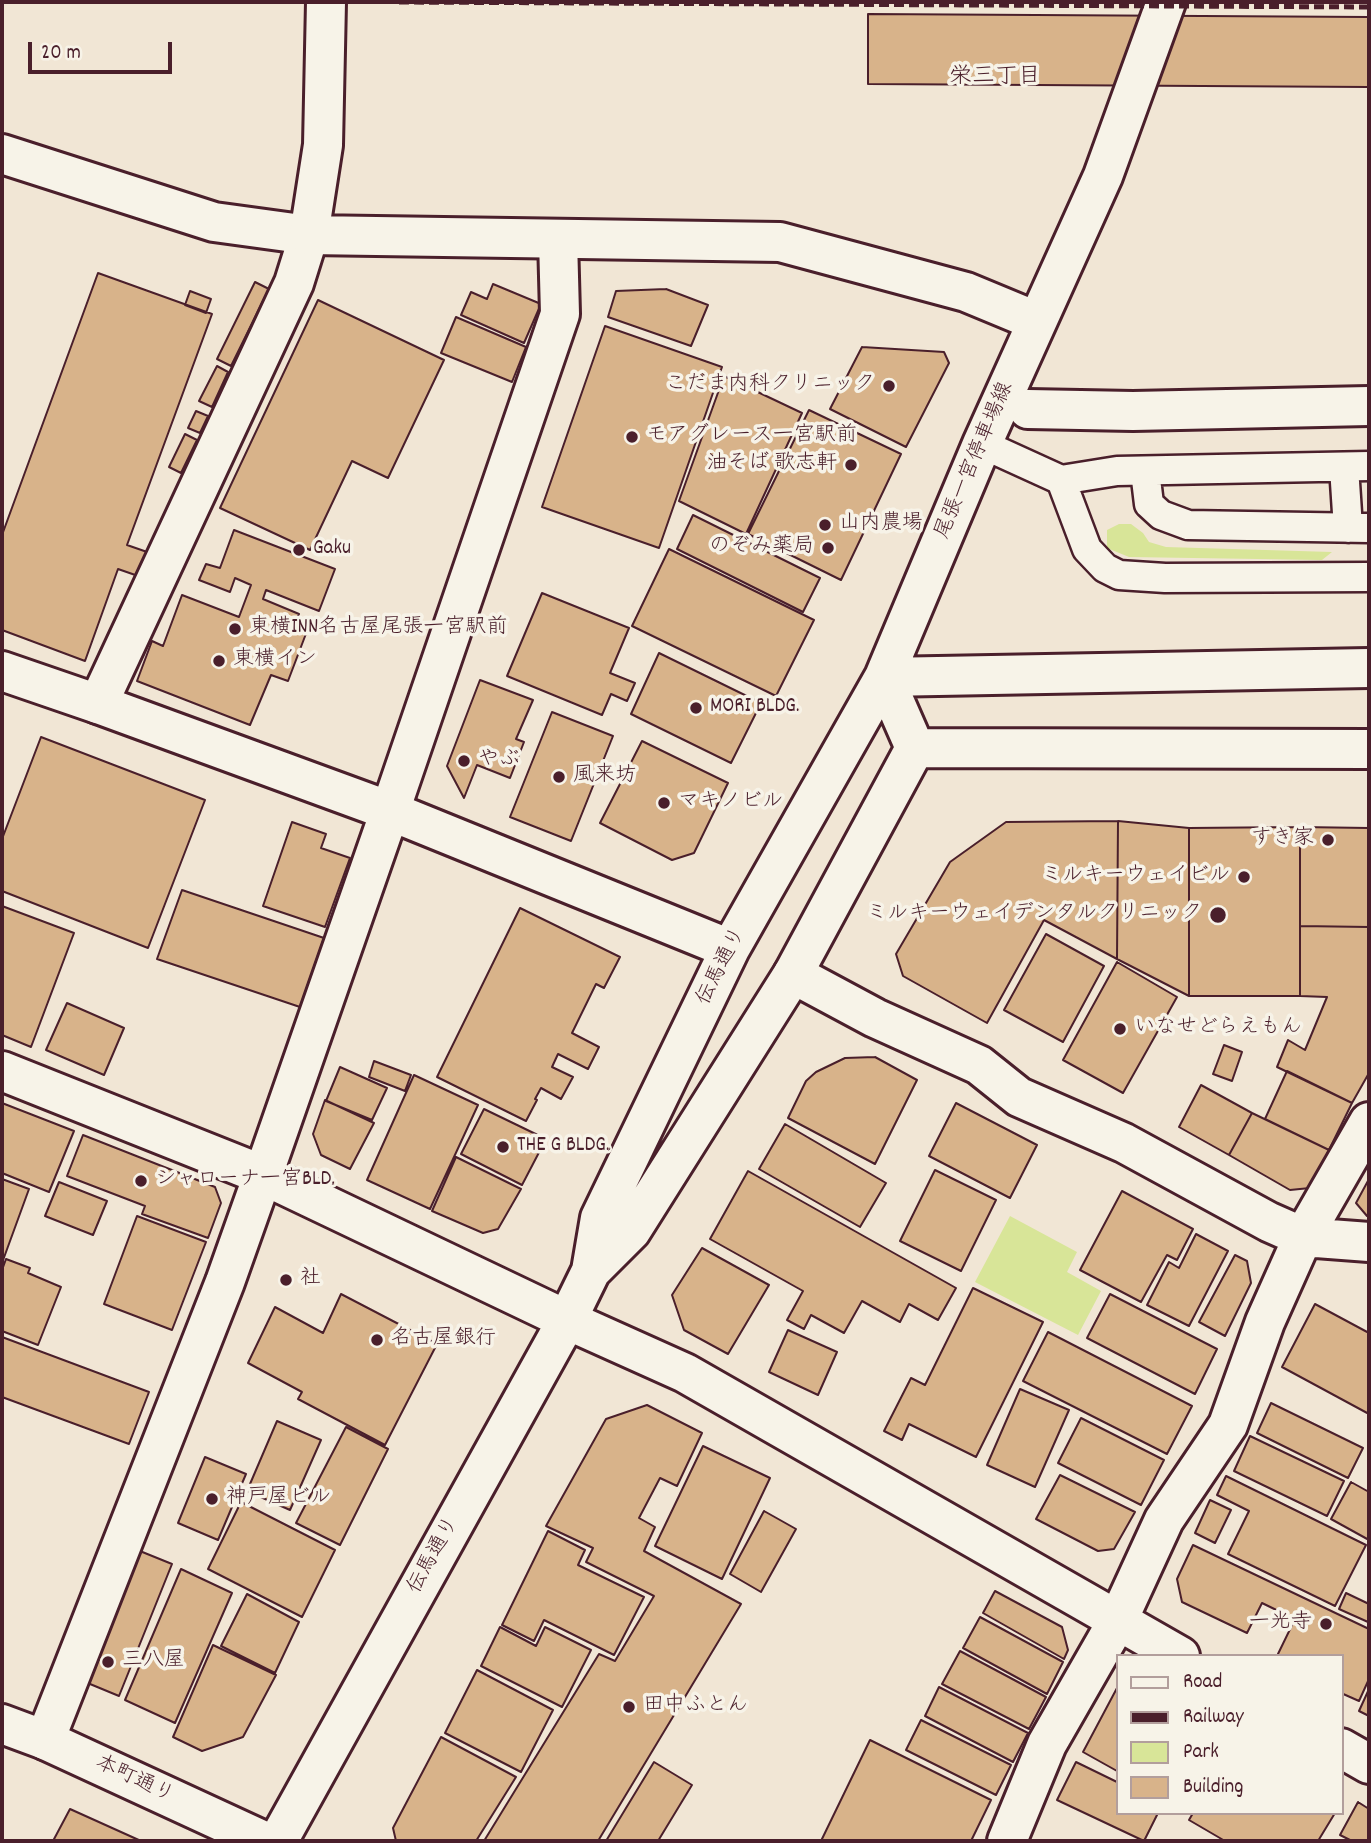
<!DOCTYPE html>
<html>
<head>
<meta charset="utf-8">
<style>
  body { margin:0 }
  #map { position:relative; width:1371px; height:1843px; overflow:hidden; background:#f1e6d5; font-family:Dekko,sans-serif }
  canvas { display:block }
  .frame { position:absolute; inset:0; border:4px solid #4a1f2b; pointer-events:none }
  .legend { position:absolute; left:1116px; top:1654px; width:228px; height:161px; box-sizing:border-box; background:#f7f3e8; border:2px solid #b29e9c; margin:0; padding:9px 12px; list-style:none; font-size:21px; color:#4a1f2b }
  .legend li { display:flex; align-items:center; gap:14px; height:35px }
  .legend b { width:35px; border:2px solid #b29e9c }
  .scale { position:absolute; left:28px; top:42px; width:144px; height:32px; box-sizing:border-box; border:4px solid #4a1f2b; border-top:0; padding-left:9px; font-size:21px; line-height:24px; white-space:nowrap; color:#4a1f2b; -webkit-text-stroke:5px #f7f3e8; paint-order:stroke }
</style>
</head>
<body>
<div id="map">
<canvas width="1371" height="1843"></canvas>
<div class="frame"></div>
<ul class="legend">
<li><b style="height:9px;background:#f7f3e8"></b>Road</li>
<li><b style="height:9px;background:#4a1f2b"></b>Railway</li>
<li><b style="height:19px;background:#d8e598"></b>Park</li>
<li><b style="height:19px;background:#d8b38a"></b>Building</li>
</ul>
<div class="scale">20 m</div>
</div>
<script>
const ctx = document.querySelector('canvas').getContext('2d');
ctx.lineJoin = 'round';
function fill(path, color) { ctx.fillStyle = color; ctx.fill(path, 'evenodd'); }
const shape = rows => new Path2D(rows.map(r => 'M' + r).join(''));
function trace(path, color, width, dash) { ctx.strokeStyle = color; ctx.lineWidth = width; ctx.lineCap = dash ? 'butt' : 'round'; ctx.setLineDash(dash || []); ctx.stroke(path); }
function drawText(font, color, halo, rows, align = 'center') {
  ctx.font = font + ' Dekko,"Klee One",sans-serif'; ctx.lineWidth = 7; ctx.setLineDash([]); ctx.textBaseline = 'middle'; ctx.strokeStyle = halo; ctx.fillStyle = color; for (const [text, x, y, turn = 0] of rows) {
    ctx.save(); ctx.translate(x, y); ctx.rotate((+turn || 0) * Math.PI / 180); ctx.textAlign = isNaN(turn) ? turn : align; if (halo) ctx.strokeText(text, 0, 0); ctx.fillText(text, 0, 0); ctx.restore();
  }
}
fill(shape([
  [1119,524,1131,524,1143,533,1149,542,1166,547,1332,552,1322,560,1129,557,1107,548,1107,530],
  [1010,1216,1077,1252,1067,1272,1101,1291,1078,1335,975,1282]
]), '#d8e598');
const building = shape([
  [868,14,1369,17,1369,87,868,84,868,14],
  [98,273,212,314,127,545,150,553,141,577,118,569,85,661,2,630,2,535,98,273],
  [255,282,269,289,231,366,217,359,255,282],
  [493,284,541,304,524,343,461,315,471,292,487,299,493,284],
  [666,289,708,305,691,346,608,317,616,291,666,289],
  [190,291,211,299,206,313,185,305,190,291],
  [318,300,444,360,388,478,352,461,310,550,220,508,318,300],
  [456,317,526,347,512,382,441,353,456,317],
  [605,326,722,367,659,548,542,507,605,326],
  [862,347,944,352,949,363,906,447,830,409,862,347],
  [217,366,228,372,212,407,199,401,217,366],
  [724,376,802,413,746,534,679,501,724,376],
  [809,410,901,454,841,580,748,534,809,410],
  [196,411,208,416,200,433,188,428,196,411],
  [185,434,197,440,181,473,169,467,185,434],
  [693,515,820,578,803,612,677,549,693,515],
  [234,530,335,569,319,611,266,590,263,599,299,614,293,627,307,631,288,681,271,675,250,725,137,681,152,641,163,646,182,595,239,617,251,585,235,578,230,592,199,580,206,564,220,568,234,530],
  [669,549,814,620,776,696,632,626,669,549],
  [542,593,629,628,610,673,635,683,627,701,611,694,602,715,507,676,542,593],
  [659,653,761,703,731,763,631,714,659,653],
  [480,680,533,700,516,739,524,742,510,778,477,765,464,798,447,766,480,680],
  [552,712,613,736,571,841,510,817,552,712],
  [41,737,205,800,148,948,2,891,2,839,41,737],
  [642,741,728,783,694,853,672,860,600,823,642,741],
  [1118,821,1117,959,1044,920,987,1023,903,976,896,954,950,862,1006,822,1118,821],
  [1118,821,1189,828,1189,996,1117,959,1118,821],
  [292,822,326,834,321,848,350,858,325,927,263,906,292,822],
  [1300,827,1300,996,1189,996,1189,828,1300,827],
  [1300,827,1369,828,1369,927,1300,926,1300,827],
  [182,890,324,938,300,1007,157,959,182,890],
  [2,906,74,933,31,1047,2,1035,2,906],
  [520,908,620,957,604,988,596,984,572,1033,599,1047,588,1069,558,1054,552,1067,573,1077,561,1099,541,1088,535,1099,537,1100,526,1121,437,1077,520,908],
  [1300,926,1369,927,1369,1073,1352,1103,1277,1067,1288,1040,1305,1050,1327,997,1300,996,1300,926],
  [1046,934,1104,966,1063,1042,1004,1010,1046,934],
  [1117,962,1177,997,1123,1093,1063,1060,1117,962],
  [67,1003,124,1028,104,1075,46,1050,67,1003],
  [1224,1045,1242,1052,1232,1081,1213,1074,1224,1045],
  [875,1057,917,1080,875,1164,788,1118,806,1081,816,1072,845,1058,875,1057],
  [374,1061,411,1075,405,1091,369,1077,374,1061],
  [340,1067,387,1088,372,1120,326,1101,340,1067],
  [1287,1071,1352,1103,1329,1150,1265,1119,1287,1071],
  [414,1075,478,1105,430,1209,367,1180,414,1075],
  [1201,1085,1252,1113,1229,1155,1179,1127,1201,1085],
  [325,1100,374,1123,350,1169,321,1155,313,1134,325,1100],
  [2,1103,74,1131,49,1192,2,1173,2,1103],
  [956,1103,1037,1145,1010,1198,929,1156,956,1103],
  [484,1109,546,1139,522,1185,461,1154,484,1109],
  [1252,1113,1329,1150,1310,1188,1290,1190,1229,1155,1252,1113],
  [785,1124,886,1183,860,1227,759,1169,785,1124],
  [83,1135,215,1187,221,1203,208,1238,142,1214,145,1206,67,1176,83,1135],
  [456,1157,521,1189,498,1229,483,1233,432,1211,456,1157],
  [935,1170,996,1200,961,1271,900,1241,935,1170],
  [748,1171,956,1288,938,1320,909,1304,900,1322,862,1301,844,1333,811,1315,804,1329,787,1320,803,1291,710,1239,748,1171],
  [2,1179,29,1189,2,1263,2,1179],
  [1369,1179,1369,1216,1367,1216,1356,1203,1369,1179],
  [59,1182,107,1201,93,1235,45,1216,59,1182],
  [1122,1191,1193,1229,1177,1260,1167,1255,1141,1302,1080,1270,1122,1191],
  [137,1216,206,1242,172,1330,104,1304,137,1216],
  [1196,1234,1228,1251,1189,1326,1147,1305,1169,1262,1179,1268,1196,1234],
  [702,1248,769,1285,728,1354,684,1330,672,1295,702,1248],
  [1235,1255,1247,1261,1251,1283,1225,1336,1199,1322,1235,1255],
  [6,1259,30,1268,28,1273,61,1287,38,1345,2,1331,2,1270,6,1259],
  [973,1288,1043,1322,976,1457,909,1424,902,1440,884,1431,911,1378,925,1385,973,1288],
  [341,1294,437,1344,385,1445,298,1399,302,1392,248,1363,275,1307,323,1333,341,1294],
  [1110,1294,1217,1349,1195,1394,1087,1338,1110,1294],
  [1315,1304,1369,1333,1369,1414,1282,1367,1315,1304],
  [788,1330,837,1352,818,1395,769,1372,788,1330],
  [1048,1332,1192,1406,1167,1454,1023,1381,1048,1332],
  [2,1337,149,1392,129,1444,2,1397,2,1337],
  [1020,1389,1069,1410,1035,1487,987,1465,1020,1389],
  [1271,1403,1363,1448,1348,1478,1257,1433,1271,1403],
  [647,1405,702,1433,677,1486,660,1478,639,1518,655,1527,644,1551,741,1604,598,1841,484,1841,599,1654,615,1661,654,1596,586,1562,593,1548,546,1526,606,1419,647,1405],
  [1081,1418,1164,1460,1141,1505,1058,1463,1081,1418],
  [277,1421,321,1440,290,1510,247,1491,277,1421],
  [346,1427,388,1449,340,1545,296,1523,346,1427],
  [1250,1436,1344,1481,1327,1516,1234,1471,1250,1436],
  [703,1446,770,1478,722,1579,655,1546,703,1446],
  [205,1457,246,1474,218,1540,178,1523,205,1457],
  [1060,1475,1135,1512,1114,1549,1098,1551,1036,1519,1060,1475],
  [1226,1476,1366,1545,1335,1606,1228,1554,1249,1511,1217,1495,1226,1476],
  [1351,1482,1369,1492,1369,1540,1331,1519,1351,1482],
  [1210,1500,1231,1510,1215,1543,1195,1533,1210,1500],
  [241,1502,335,1550,302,1617,208,1569,241,1502],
  [764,1511,796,1529,761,1592,730,1574,764,1511],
  [548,1531,585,1550,578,1565,644,1597,614,1655,544,1620,534,1641,502,1625,548,1531],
  [1193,1545,1369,1629,1369,1679,1359,1701,1341,1693,1341,1656,1277,1656,1295,1619,1262,1603,1247,1633,1182,1602,1177,1579,1193,1545],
  [130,1547,172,1564,119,1696,90,1684,83,1669,130,1547],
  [181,1569,232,1593,175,1723,125,1700,181,1569],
  [995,1591,1062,1627,1068,1650,1064,1659,983,1613,995,1591],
  [1346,1593,1369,1604,1368,1622,1339,1609,1346,1593],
  [247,1594,299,1622,275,1673,221,1646,247,1594],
  [980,1617,1063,1662,1047,1694,963,1648,980,1617],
  [500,1627,536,1646,545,1627,591,1650,562,1707,481,1666,500,1627],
  [213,1645,276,1675,243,1737,202,1751,173,1737,213,1645],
  [960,1651,1046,1697,1029,1729,942,1684,960,1651],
  [477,1670,553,1710,521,1772,445,1733,477,1670],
  [939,1687,1028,1733,1013,1762,925,1716,939,1687],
  [1117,1688,1117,1771,1083,1752,1117,1688],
  [1369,1689,1369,1716,1359,1711,1369,1689],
  [921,1720,1011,1765,996,1795,906,1750,921,1720],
  [441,1737,516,1777,476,1841,396,1841,393,1828,441,1737],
  [870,1740,991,1800,971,1841,821,1841,870,1740],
  [654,1762,692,1785,658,1841,606,1841,654,1762],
  [1076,1762,1117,1782,1117,1813,1158,1813,1144,1841,1057,1800,1076,1762],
  [1358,1802,1369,1809,1369,1841,1352,1841,1340,1835,1358,1802],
  [70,1809,141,1841,53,1841,70,1809],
  [1193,1813,1335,1813,1318,1841,1225,1841,1189,1820,1193,1813]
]);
fill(building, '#d8b38a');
trace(building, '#4a1f2b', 2);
const lane = shape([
  [982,444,1061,480],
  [1369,466,1117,471,1061,480,1087,549,1105,568,1119,575,1165,578,1369,577],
  [1344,467,1348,528],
  [1145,471,1149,504,1161,515,1188,525,1369,528]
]);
const street = shape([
  [2,154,214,222,309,235,294,283,98,704,2,671],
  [1028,409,1133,411,1369,406],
  [390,811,560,314,558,239],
  [793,974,875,1018,979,1065,1019,1097,1124,1143,1269,1222,1303,1237,1369,1242],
  [567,1320,685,1373,1180,1656],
  [45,1740,225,1282,263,1175],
  [1341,1748,1369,1764],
  [1007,1841,1047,1744,1118,1620,1164,1520,1228,1425,1265,1322,1303,1237,1369,1122]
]);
const secondary = shape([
  [326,2,323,145,309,235,780,242,966,292,1036,321],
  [884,677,1369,668],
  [884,677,915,748],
  [98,704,390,811,730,949],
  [915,748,1369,749],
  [2,1071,263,1175,567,1320],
  [263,1175,390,811],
  [591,1271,631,1231,793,974,915,748],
  [2,1724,45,1740,264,1841],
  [278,1841,567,1320,591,1271,600,1218,730,949,884,677,982,444,1103,176,1166,2]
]);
trace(lane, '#4a1f2b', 33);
trace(street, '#4a1f2b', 44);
trace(secondary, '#4a1f2b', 44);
trace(lane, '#f7f3e8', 28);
trace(street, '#f7f3e8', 38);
trace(secondary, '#f7f3e8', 38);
trace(shape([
  [399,2,1369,7]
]), '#4a1f2b', 5, [10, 5]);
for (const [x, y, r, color] of [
  [889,386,7,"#4a1f2b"],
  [632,437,7,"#4a1f2b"],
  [851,465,7,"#4a1f2b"],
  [825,525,7,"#4a1f2b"],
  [828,548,7,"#4a1f2b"],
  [299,550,7,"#4a1f2b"],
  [235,629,7,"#4a1f2b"],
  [219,661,7,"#4a1f2b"],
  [696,708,7,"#4a1f2b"],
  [464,761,7,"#4a1f2b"],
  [559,777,7,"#4a1f2b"],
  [664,803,7,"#4a1f2b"],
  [1328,840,7,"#4a1f2b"],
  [1244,877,7,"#4a1f2b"],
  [1218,915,9,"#4a1f2b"],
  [1120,1029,7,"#4a1f2b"],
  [503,1147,7,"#4a1f2b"],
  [141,1181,7,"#4a1f2b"],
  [286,1280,7,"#4a1f2b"],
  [377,1340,7,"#4a1f2b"],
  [212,1499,7,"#4a1f2b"],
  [1326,1624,7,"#4a1f2b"],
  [108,1662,7,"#4a1f2b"],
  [629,1707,7,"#4a1f2b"]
]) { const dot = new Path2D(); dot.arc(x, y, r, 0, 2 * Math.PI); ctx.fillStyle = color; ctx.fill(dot); trace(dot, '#f7f3e8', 2.5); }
drawText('21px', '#4a1f2b', '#f7f3e8', [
  ["こだま内科クリニック",875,386,"right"],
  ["モアグレース一宮駅前",646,437],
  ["油そば 歌志軒",837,465,"right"],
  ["山内農場",839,525],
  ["のぞみ薬局",814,548,"right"],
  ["Gaku",313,550],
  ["東横INN名古屋尾張一宮駅前",249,629],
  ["東横イン",233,661],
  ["MORI BLDG.",710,708],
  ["やぶ",478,761],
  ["風来坊",573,777],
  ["マキノビル",678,803],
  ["すき家",1314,840,"right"],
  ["ミルキーウェイビル",1230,877,"right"],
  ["ミルキーウェイデンタルクリニック",1202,915,"right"],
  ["いなせどらえもん",1134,1029],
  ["THE G BLDG.",517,1147],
  ["シャローナ一宮BLD.",155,1181],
  ["社",300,1280],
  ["名古屋銀行",391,1340],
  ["神戸屋ビル",226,1499],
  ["一光寺",1312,1624,"right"],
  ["三八屋",122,1662],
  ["田中ふとん",643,1707]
], 'left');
drawText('21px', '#4a1f2b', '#f7f3e8', [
  ["尾張一宮停車場線",976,461,-67],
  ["伝馬通り",723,967,-63],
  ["伝馬通り",435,1556,-61],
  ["本町通り",134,1781,25]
]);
drawText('23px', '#4a1f2b', '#f7f3e8', [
  ["栄三丁目",995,79]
]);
</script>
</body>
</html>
